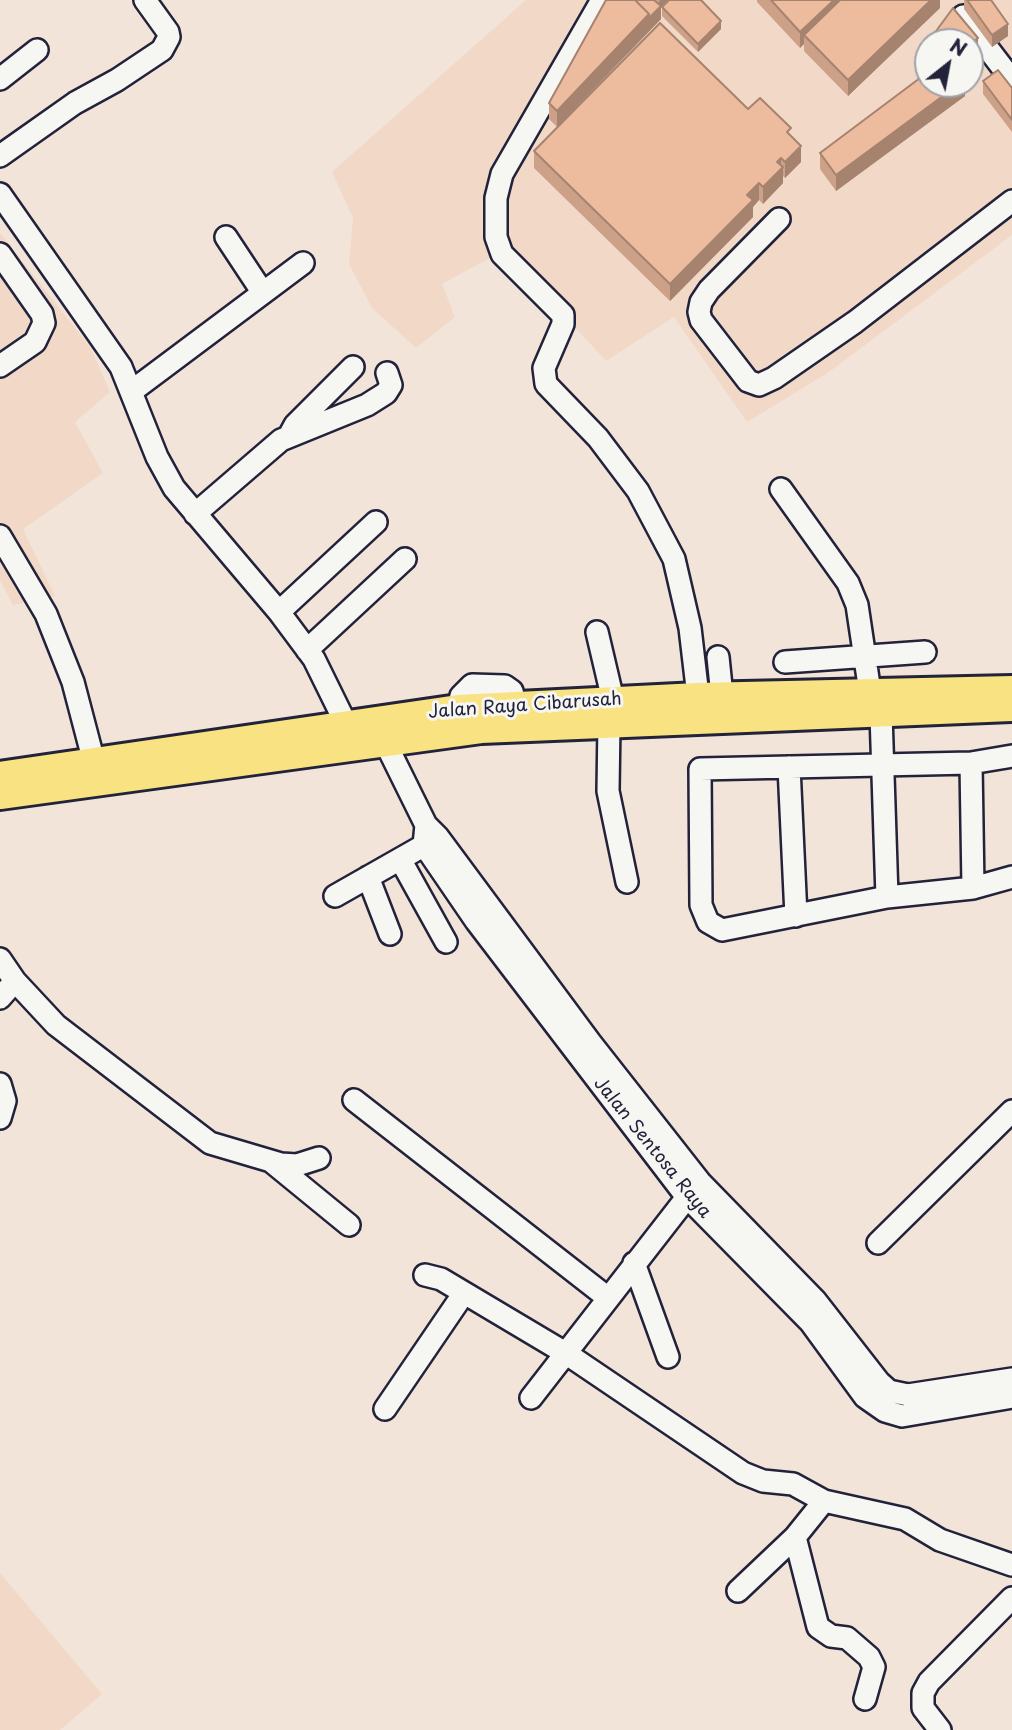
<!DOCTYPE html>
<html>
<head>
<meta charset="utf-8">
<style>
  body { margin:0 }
  #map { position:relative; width:1012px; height:1730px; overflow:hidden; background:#f3e4d9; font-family:"Playpen Sans",sans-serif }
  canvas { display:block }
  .north { position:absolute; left:914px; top:28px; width:70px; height:70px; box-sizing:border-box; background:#f6f6f2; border:2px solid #a1a1a9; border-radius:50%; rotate:31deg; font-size:19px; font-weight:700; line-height:28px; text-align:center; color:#22223b }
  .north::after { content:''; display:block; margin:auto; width:24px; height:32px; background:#22223b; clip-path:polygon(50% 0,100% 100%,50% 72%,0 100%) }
</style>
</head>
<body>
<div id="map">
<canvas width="1012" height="1730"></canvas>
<div class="north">N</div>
</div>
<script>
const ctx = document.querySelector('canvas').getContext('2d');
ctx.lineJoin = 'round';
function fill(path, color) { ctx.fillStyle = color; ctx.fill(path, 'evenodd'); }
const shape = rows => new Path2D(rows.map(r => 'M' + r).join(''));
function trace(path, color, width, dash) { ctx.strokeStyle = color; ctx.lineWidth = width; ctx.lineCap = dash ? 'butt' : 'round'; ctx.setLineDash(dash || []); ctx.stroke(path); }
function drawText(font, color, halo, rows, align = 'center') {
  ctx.font = font + ' "Playpen Sans",sans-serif'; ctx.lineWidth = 6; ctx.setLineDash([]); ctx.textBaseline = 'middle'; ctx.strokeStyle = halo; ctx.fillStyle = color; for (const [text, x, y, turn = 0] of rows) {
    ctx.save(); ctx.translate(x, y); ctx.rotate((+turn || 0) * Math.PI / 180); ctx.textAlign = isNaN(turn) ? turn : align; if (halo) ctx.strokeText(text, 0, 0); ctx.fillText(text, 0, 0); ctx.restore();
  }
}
fill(shape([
  [526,0,1012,0,1012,235,829,372,747,422,674,317,606,361,504,250,442,284,455,317,416,348,372,308,349,264,353,218,332,172],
  [928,42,970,42,970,84,928,84],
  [0,233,90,347,110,392,75,422,103,473,23,529,55,596,13,605,0,580],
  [0,1573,102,1694,60,1730,0,1730]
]), '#f1d8c7');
const minor = shape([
  [602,0,502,174,496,198,496,237,502,254,563,315,563,324,544,368,546,384,598,438,638,491,674,559,690,628,698,696],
  [963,16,1012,80],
  [0,79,37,50],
  [0,156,75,103,117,80,162,50,169,37,168,32,145,0],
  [0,194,121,367,157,457,174,488,279,612,314,659,346,724],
  [779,219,709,290,701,302,699,312,701,320,748,381,759,385,774,378,855,322,1012,201],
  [226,237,263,293],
  [0,254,42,314,44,323,35,342,0,366],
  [132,391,303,263],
  [289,436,295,425,353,367],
  [781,489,848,583,857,605,870,692],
  [195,514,281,440,367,405,386,393,391,385,387,373],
  [0,536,46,614,73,682,94,762],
  [279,612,376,522],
  [597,632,613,700],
  [307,650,405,559],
  [718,657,722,696],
  [785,662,925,652],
  [458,708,461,696,472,685,505,686,512,691,515,705],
  [881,714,887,897],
  [609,723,608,791,627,882],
  [385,742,426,825,438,837,590,1042,700,1182,815,1300,879,1382,889,1391,908,1395,1012,1379],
  [1012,756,971,763,700,769,701,905,708,922,722,930,887,897,973,888,1012,877],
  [971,763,973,888],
  [789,767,796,916],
  [426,825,424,845,476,921,686,1196,811,1323,865,1397,885,1411,902,1416,1012,1397],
  [400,859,446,942],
  [368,877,390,934],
  [335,896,437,838],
  [0,959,15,981,56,1025,210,1143,281,1164,297,1165,319,1158],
  [0,998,15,981],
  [0,1084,5,1101,0,1118],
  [354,1100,608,1298],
  [272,1162,349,1225],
  [878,1243,1012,1111],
  [634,1263,668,1357],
  [425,1275,441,1279,567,1354,743,1473,763,1481,793,1484,824,1501,905,1519,940,1540,1012,1565],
  [531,1398,695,1187],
  [385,1409,464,1293],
  [795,1537,818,1627,831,1636,847,1638,869,1657,874,1667,865,1699],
  [738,1591,795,1537,824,1501],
  [940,1730,923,1708,923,1693,929,1682,1012,1598]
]);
const major = shape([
  [0,775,458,708,698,696,1012,689],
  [0,796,481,730,1012,708]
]);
trace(minor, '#22223b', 26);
trace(major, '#22223b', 32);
trace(minor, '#f6f6f2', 21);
trace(major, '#f8e281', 26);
fill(shape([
  [606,0,668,0,661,7,661,19,557,127,549,119,549,103],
  [757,0,940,0,940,8,848,96,804,51,804,44,800,48,757,2],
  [964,0,991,0,1008,36,992,47,964,9],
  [662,7,721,29,698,52,662,16],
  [917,58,965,84,965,96,836,191,820,169,820,153,922,76,917,70],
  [983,81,1012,88,1012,132,983,94],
  [748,109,791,136,801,162,785,178,783,176,783,183,763,204,759,200,753,207,753,217,670,301,534,168,534,151]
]), '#cca188');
fill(shape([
  [660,0,668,0,661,7,661,19,557,127,557,111,649,14,659,9,659,2],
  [834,0,852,0,804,35,804,44,800,48,800,32],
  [931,0,940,0,940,8,848,96,848,80],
  [721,21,721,29,698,52,698,44],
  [1008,24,1008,36,992,47,992,35],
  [978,38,978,50,970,57,970,44],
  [959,84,965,84,965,96,836,191,836,175],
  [801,146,801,162,785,178,785,162],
  [781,158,781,169,783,167,783,183,763,204,763,187,777,162],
  [759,183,759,200,753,207,753,217,670,301,670,284]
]), '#a6836f');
const building = shape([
  [606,0,635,0,649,14,557,111,549,103,606,0],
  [635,0,654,0,661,6,649,18,649,14,635,0],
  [669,0,701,0,721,21,698,44,662,7,669,0],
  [771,0,834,0,800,32,771,0],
  [840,0,931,0,848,80,804,35,840,0],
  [967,0,991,0,1008,24,992,35,967,0],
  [953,8,978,38,970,44,970,42,928,42,953,8],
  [660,23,748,109,760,98,791,128,787,132,801,146,785,162,781,158,777,162,783,167,763,187,759,183,747,195,753,200,670,284,534,151,660,23],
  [928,42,928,72,917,58,928,42],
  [998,70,1012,88,1012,120,983,81,998,70],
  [928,72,928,84,959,84,836,175,820,153,928,72]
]);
fill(building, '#edbb9e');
trace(building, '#a6836f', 2);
drawText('18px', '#22223b', '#f6f6f2', [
  ["Jalan Raya Cibarusah",525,706,-4],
  ["Jalan Sentosa Raya",652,1148,51]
]);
</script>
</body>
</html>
